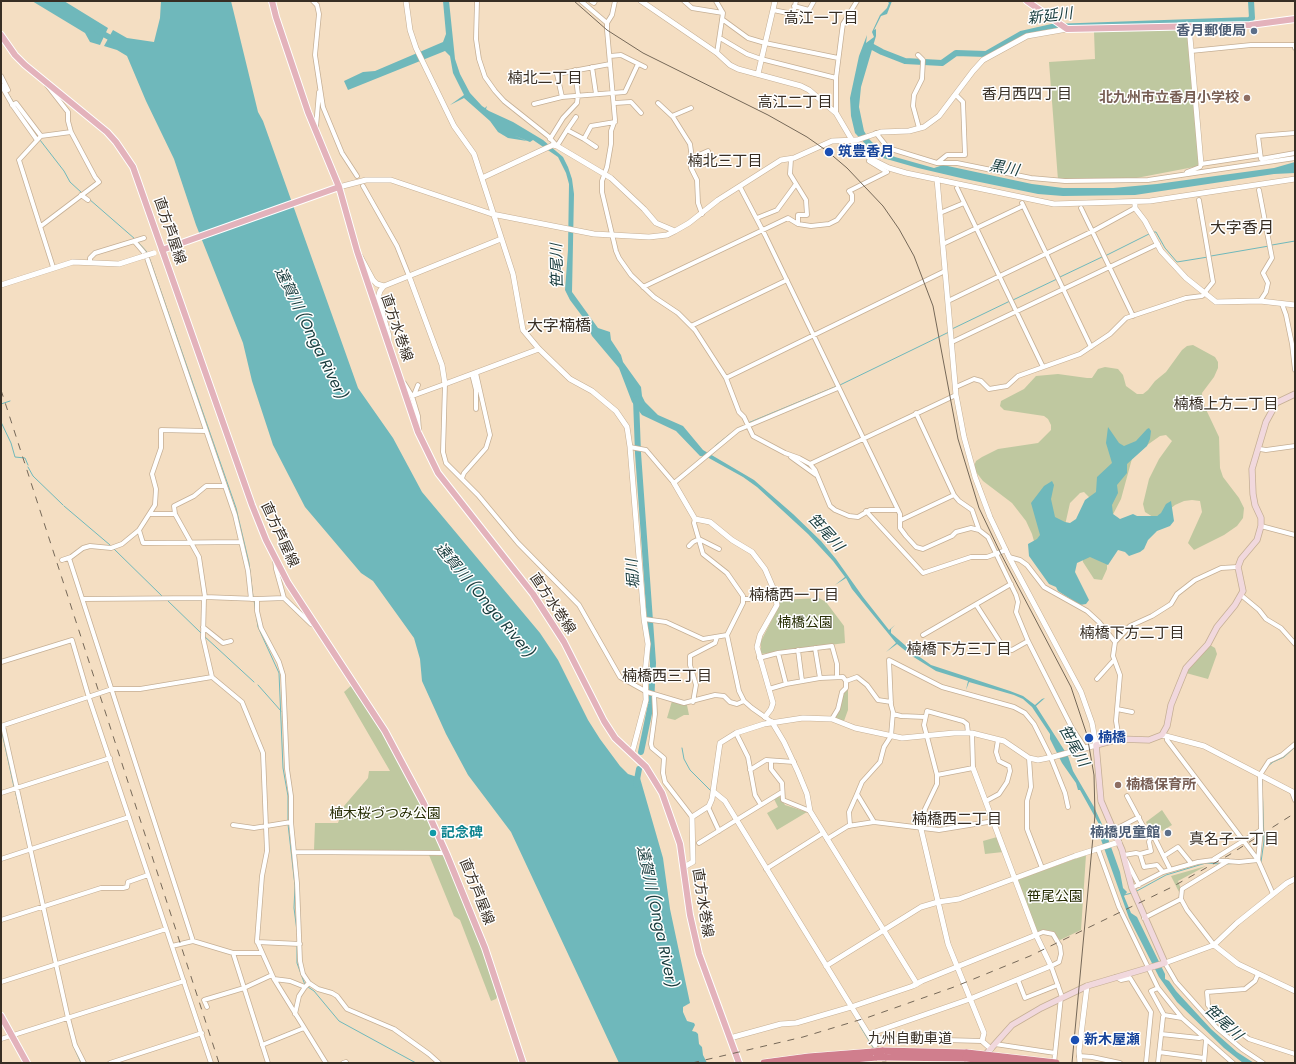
<!DOCTYPE html>
<html>
<head>
<meta charset="utf-8">
<style>
  body { margin:0 }
  #map { position:relative; width:1296px; height:1064px; overflow:hidden; background:#f4dec2; font-family:Poppins,sans-serif }
  canvas { display:block }
  .frame { position:absolute; inset:0; border:2px solid #372e24; pointer-events:none }
</style>
</head>
<body>
<div id="map">
<canvas width="1296" height="1064"></canvas>
<div class="frame"></div>
</div>
<script>
const ctx = document.querySelector('canvas').getContext('2d');
ctx.lineJoin = 'round';
function fill(path, color) { ctx.fillStyle = color; ctx.fill(path, 'evenodd'); }
const shape = rows => new Path2D(rows.map(r => 'M' + r).join(''));
function trace(path, color, width, dash) { ctx.strokeStyle = color; ctx.lineWidth = width; ctx.lineCap = dash ? 'butt' : 'round'; ctx.setLineDash(dash || []); ctx.stroke(path); }
function drawText(font, color, halo, rows, align = 'center') {
  ctx.font = font + ' Poppins,"Noto Sans JP",sans-serif'; ctx.lineWidth = 3; ctx.setLineDash([]); ctx.textBaseline = 'middle'; ctx.strokeStyle = halo; ctx.fillStyle = color; for (const [text, x, y, turn = 0] of rows) {
    ctx.save(); ctx.translate(x, y); ctx.rotate((+turn || 0) * Math.PI / 180); ctx.textAlign = isNaN(turn) ? turn : align; if (halo) ctx.strokeText(text, 0, 0); ctx.fillText(text, 0, 0); ctx.restore();
  }
}
fill(shape([
  [1187,28,1199,166,1126,180,1058,180,1049,62,1095,59,1094,31],
  [1193,345,1215,357,1218,362,1218,368,1214,377,1202,393,1203,403,1219,437,1220,468,1223,477,1239,498,1244,508,1243,518,1237,526,1224,535,1194,550,1188,543,1202,512,1200,501,1192,500,1184,501,1175,505,1164,514,1153,517,1145,512,1143,504,1149,479,1159,459,1172,441,1166,435,1160,436,1133,455,1121,499,1106,528,1091,499,1084,492,1080,493,1070,503,1063,534,1037,552,1032,534,1026,521,1012,503,983,481,976,472,974,466,976,461,982,457,998,449,1038,443,1051,430,1051,425,1048,419,1044,416,1004,410,1000,406,1001,401,1024,389,1036,376,1058,374,1087,378,1092,378,1098,369,1105,367,1118,369,1123,375,1126,386,1137,394,1143,394,1148,390,1155,381,1166,372,1182,350,1187,346],
  [1087,548,1107,563,1107,569,1102,580,1094,579,1083,562,1082,556],
  [819,598,826,602,844,626,845,643,761,654,761,641,779,606,780,600],
  [1210,645,1215,648,1217,654,1208,679,1186,673,1189,667],
  [353,684,382,730,422,804,442,849,440,852,314,850,315,823,338,823,344,806,368,778,369,771,390,771,344,692],
  [848,689,848,710,844,721,834,719,843,694],
  [672,701,687,705,689,715,684,715,675,720,667,718],
  [779,796,785,805,807,812,777,830,767,813,778,807,774,799],
  [1162,810,1172,825,1162,831,1158,824,1149,829,1146,822],
  [997,837,1003,852,985,854,983,841],
  [429,855,444,856,474,929,477,931,498,995,496,999,491,1001,460,920,454,916],
  [1086,855,1081,930,1060,940,1052,931,1043,930,1038,933,1017,880],
  [1206,866,1178,881,1181,889,1180,894,1171,876]
]), '#bfc8a0');
fill(shape([
  [32,1,64,1,108,28,100,45,90,42,85,33],
  [161,1,231,1,258,112,263,121,358,388,393,438,422,492,540,633,558,660,588,720,600,739,620,766,628,774,640,778,663,858,670,909,690,1003,683,1007,683,1012,687,1021,694,1023,695,1025,692,1031,696,1032,698,1034,699,1044,702,1047,703,1055,707,1063,619,1063,511,832,468,775,446,734,422,681,420,659,414,638,373,581,361,573,305,507,273,445,252,381,243,343,196,225,174,159,146,101,127,56,117,50,104,46,113,30,127,38,154,42,160,18],
  [443,1,449,1,455,59,460,74,470,93,482,106,485,108,487,106,486,109,489,111,513,122,543,140,563,157,568,167,572,179,574,194,572,292,598,328,610,332,611,340,621,355,623,362,641,387,642,396,645,402,658,415,683,426,703,450,754,480,793,514,821,541,836,559,863,597,889,630,895,625,891,629,891,633,914,653,931,665,1010,691,1023,696,1035,705,1042,699,1045,698,1036,706,1068,756,1073,771,1094,807,1106,833,1120,872,1123,888,1127,892,1124,896,1131,913,1137,917,1165,974,1165,979,1169,981,1176,991,1211,1029,1237,1052,1254,1063,1243,1063,1224,1048,1177,1002,1159,977,1129,918,1099,834,1100,826,1080,790,1078,790,1076,783,1062,763,1050,739,1050,734,1032,707,1023,699,1014,695,969,682,966,690,968,681,936,671,912,656,897,644,886,652,896,643,852,589,846,578,835,585,845,577,833,561,808,534,757,487,743,477,707,457,700,456,676,431,642,415,632,402,619,368,592,336,585,320,570,300,565,290,568,250,569,184,566,173,558,157,533,140,530,142,513,135,527,141,508,138,498,132,490,121,464,98,450,105,464,95,453,73,450,56,445,51,348,90,344,81,363,72,375,71,443,42,446,34],
  [887,1,892,1,887,14,881,16,874,30,876,29,876,36,861,87,859,107,864,131,869,139,879,149,895,157,934,168,943,165,1032,184,1063,188,1113,188,1157,184,1274,168,1295,162,1295,173,1274,174,1135,195,1063,196,1038,194,965,179,918,168,883,158,872,151,855,133,851,116,850,98,859,56,867,35,866,43,874,37,872,32,880,15,887,8,889,3],
  [1108,427,1119,443,1124,446,1136,441,1147,429,1149,428,1151,431,1150,439,1147,446,1127,464,1127,473,1117,485,1118,493,1112,505,1113,514,1120,519,1133,514,1137,516,1157,516,1161,513,1166,504,1171,501,1174,521,1170,526,1157,531,1148,540,1144,549,1140,552,1129,556,1125,552,1118,550,1108,565,1090,557,1077,563,1075,572,1089,600,1086,604,1080,605,1058,591,1056,587,1049,584,1029,556,1028,544,1037,539,1040,535,1031,503,1044,486,1052,481,1054,485,1051,499,1055,517,1065,522,1070,523,1076,519,1085,500,1096,492,1097,477,1112,463,1106,443]
]), '#6fb8bb');
trace(shape([
  [7,92,14,103],
  [33,130,38,137],
  [40,140,64,171,70,182,82,193],
  [89,199,135,239],
  [1154,232,1156,232,1165,248,1177,262,1208,257],
  [137,241,147,252],
  [1272,245,1295,241],
  [1105,256,1149,234],
  [1211,256,1269,246],
  [149,257,236,508,249,563,253,597],
  [1060,277,1102,257],
  [1013,300,1057,279],
  [952,329,1010,301],
  [840,385,949,332],
  [1,404,10,401],
  [1,422,11,443,15,457,25,458,28,465],
  [748,423,837,386],
  [715,446,730,434],
  [28,467,33,476,63,505],
  [64,506,110,545],
  [114,549,163,597],
  [167,600,201,633],
  [254,600,258,627,279,673,283,768,288,796,288,821],
  [204,636,254,682],
  [258,685,281,711],
  [1,728,14,787],
  [682,748,684,759,690,770,711,791],
  [1268,766,1273,762,1284,757,1295,747],
  [15,790,22,820],
  [288,824,295,886,294,908,297,931],
  [1261,862,1264,841,1262,781],
  [1225,864,1258,862],
  [1135,892,1166,875,1206,863,1220,864],
  [1124,895,1132,893],
  [297,946,297,963,305,985],
  [308,987,314,991,339,1021,416,1063],
  [860,1026,874,1049],
  [73,1045,81,1063]
]), '#6fb8bb', 1);
trace(shape([
  [98,31,116,41],
  [869,45,882,52,905,61,942,63,956,53,986,54,1021,34,1052,27,1249,20,1252,18,1251,1],
  [636,399,638,453,653,663,651,704,641,752],
  [636,785,639,769]
]), '#6fb8bb', 6);
trace(shape([
  [875,1045,886,1063]
]), '#cebba2', 5, [5, 2.5]);
const minor = shape([
  [313,1,317,5,319,14,315,55,323,107,342,153,357,176],
  [477,1,476,39,479,59,485,77,495,91,504,101,548,136,557,146,567,130,584,139],
  [581,1,607,23],
  [591,1,594,3,595,1],
  [615,1,612,15,607,23,607,30,615,120,611,131,611,144,607,167,602,181,602,192,616,251,619,258,631,275,654,297,678,313,695,330,726,378,739,412,744,417,753,436,785,453,799,458,810,464,815,470,830,506,835,510,849,516,858,517,870,510,898,510],
  [684,1,692,8,723,13],
  [716,1,723,13,717,53],
  [794,6,809,10,814,1],
  [773,10,793,14,796,1],
  [722,19,748,38,765,43,838,58],
  [720,38,747,54,761,59,836,78],
  [1191,51,1251,45,1295,45,1295,48],
  [918,55,923,60,922,79,914,95,913,106,919,128],
  [610,56,621,55,645,67],
  [610,64,557,74,562,97,625,92,638,64],
  [592,67,596,94],
  [1,76,8,90],
  [1,85,13,106,37,140],
  [615,103,631,102,641,113],
  [658,103,673,117,690,144,692,158,691,168,697,180,698,203,702,214],
  [534,104,562,97],
  [12,105,16,103,41,136],
  [836,113,836,78,842,31,843,24,857,1],
  [672,116,691,108],
  [316,127,319,92],
  [567,130,576,117],
  [876,133,888,148,937,163,957,163,1031,178,1065,181,1148,180,1295,158],
  [1295,133,1258,136,1261,159,1295,153],
  [550,139,563,118,577,103,578,95,575,70],
  [596,147,584,139,591,126,615,122],
  [692,158,708,151],
  [791,159,790,174,806,200,807,215,798,215,798,224],
  [937,163,947,155,965,155,963,102,956,95],
  [1186,174,1187,172,1200,167,1201,164,1260,155],
  [363,186,397,246,409,276],
  [740,187,765,235,900,514,900,528,906,536,916,547,923,549,952,536,956,532,971,528,979,530,988,537,1016,595,1018,602,1016,612,1028,641,1072,728,1085,748],
  [957,188,1043,367],
  [1259,190,1272,258,1263,273,1268,283,1266,292,1260,301],
  [81,195,88,200],
  [1199,200,1213,282,1205,292],
  [1022,203,1091,347],
  [1081,208,1133,316],
  [940,213,964,203],
  [757,218,777,210,796,184],
  [41,226,99,182,95,177,71,132,68,121,68,112,47,85],
  [134,241,146,255,235,515,248,571,251,599],
  [943,244,1023,206],
  [90,262,90,258,95,253,144,238],
  [53,267,19,160,41,136,71,132],
  [643,287,788,218,798,224,811,226,829,224,837,220,852,201,852,195,849,191,887,172,869,161,871,159],
  [948,301,1093,231,1135,208],
  [1282,304,1286,315,1292,344,1295,370],
  [691,326,787,280],
  [952,342,1158,244],
  [472,374,476,390,476,409],
  [726,378,945,271],
  [401,382,404,383,412,396,418,416,419,430],
  [956,387,974,379,981,381,989,389,1007,386,1018,376,1080,354,1110,334,1126,318,1186,298,1202,296,1206,293],
  [414,395,418,385],
  [412,396,445,384,443,452,446,463,478,495,518,543,579,605,620,677,647,692,684,703,715,695,724,696,730,702,737,704,744,701],
  [916,413,954,495,959,501,972,510,979,530],
  [630,447,646,450,674,483,738,430,838,388],
  [1260,449,1266,450,1295,446],
  [791,457,816,475],
  [810,464,956,395],
  [462,478,464,473,486,448,490,435,476,373],
  [866,511,923,573,971,557,987,557,1006,550],
  [150,514,175,514],
  [695,519,694,523,703,554,727,573,743,596,743,603,727,635,739,691,744,701,752,708,772,722],
  [901,520,954,495],
  [1261,526,1295,535],
  [139,530,143,543,241,542],
  [689,546,693,542,699,539,719,549],
  [1009,557,1020,560,1027,565,1044,587,1087,611,1099,622,1115,642],
  [69,558,193,941],
  [62,560,71,557,83,548,90,546,111,548,122,544,139,530,155,505,156,489,152,474,161,448,161,430,206,431],
  [275,560,276,569,284,598,311,624,317,626],
  [1241,595,1259,610,1266,619,1281,628,1295,644],
  [205,597,199,557,175,514,174,506,194,496,206,486,225,486],
  [204,598,203,638,212,677,242,702,263,753,267,851,262,876,257,941,274,979,326,1063],
  [83,599,204,598,205,597,257,599,284,598],
  [257,599,257,611,261,628,279,662,283,675,287,769,291,796,291,822,297,883,300,961,303,974,309,983],
  [744,599,753,599,774,591],
  [977,606,1004,648,1012,650,1028,641],
  [644,619,666,622,703,639,727,635],
  [203,627,223,643,231,641],
  [923,635,1011,584],
  [815,648,820,678],
  [798,650,802,681],
  [778,653,786,684],
  [759,658,778,653,832,646,837,664,837,676],
  [1,662,72,640,89,698,211,1063],
  [1097,679,1114,660],
  [846,681,857,677,867,685,878,700,891,702],
  [769,689,786,684,820,678,843,677,846,681,846,688,842,692,838,709,832,719],
  [654,694,655,714,651,744,652,748,664,758,663,773,665,782,692,817],
  [693,702,696,685,690,665,690,656,715,643,717,637],
  [1117,709,1132,712],
  [893,714,901,716,925,717],
  [1,726,112,689,140,689,212,677],
  [3,726,68,1018,75,1045,84,1063],
  [736,733,748,757,755,795,761,805],
  [1167,737,1167,740,1258,860,1273,894],
  [1119,739,1116,721,1120,675,1113,656,1115,642,1130,626,1152,616,1171,604,1177,594,1195,580,1221,568,1238,567],
  [1029,758,1031,787,1027,801,1027,829,1042,868],
  [771,761,771,769,782,783,783,800,810,811],
  [750,770,766,760,794,762],
  [937,775,973,768,972,733],
  [1292,792,1295,800],
  [1,793,110,758],
  [1127,796,1150,839,1154,837,1170,869],
  [986,801,999,794,1007,782,1010,771,1009,766,999,761,996,752,998,740],
  [708,807,719,831],
  [874,822,857,794,862,782,880,762,884,747,891,736,893,712,891,705,889,660,942,687,1014,707,1025,713,1034,724,1051,758,1065,793,1068,807],
  [233,825,254,828,291,822],
  [850,826,849,812,857,794],
  [921,829,925,809,937,784,937,775,924,725,927,711,963,721,967,724,968,733],
  [1114,830,1139,817],
  [827,839,848,826,874,822,939,830,994,821],
  [699,843,782,792],
  [1098,849,1119,907,1158,988,1182,1018,1233,1063],
  [294,852,447,853],
  [1140,854,1144,867,1157,865,1163,872],
  [1124,855,1136,853,1140,854,1151,851,1149,842,1150,839],
  [1164,856,1178,847,1191,863],
  [1,859,129,817],
  [1214,859,1261,830],
  [1126,860,1139,885],
  [766,869,823,833],
  [1132,888,1163,872,1198,862,1213,860,1239,862,1258,860,1261,830,1260,775,1269,761,1282,755,1295,744],
  [1144,918,1181,899],
  [1,920,101,888,123,888,127,887,128,882,148,875],
  [1036,935,1043,932,1053,934,1060,946,1061,954,1059,962,1051,966,1062,997],
  [257,942,300,944],
  [1214,945,1187,910,1181,899,1182,889,1228,861],
  [172,946,193,941,233,953,261,953],
  [233,953,268,1063],
  [1165,963,1176,982,1217,1028,1242,1049,1263,1063],
  [1258,974,1255,981,1245,989,1207,992,1208,1005,1225,1025,1234,1028,1249,1039,1295,1054],
  [1116,977,1121,980,1130,978,1151,1012,1146,1063],
  [274,979,290,981,305,987,309,983,318,989,332,993,337,996,347,1009,394,1029,429,1054,439,1063],
  [1018,980,1025,998,1058,985],
  [1,982,166,929],
  [1158,988,1151,991,1164,1015],
  [207,1007,204,1000,244,988,272,975],
  [295,1014,299,996,305,987],
  [1161,1034,1199,1038,1203,1037],
  [871,1038,982,1041],
  [1,1039,184,981],
  [995,1044,1055,1053],
  [262,1045,304,1028],
  [1159,1052,1204,1058],
  [1079,1056,1092,1057,1120,1063],
  [110,1063,202,1033],
  [343,1063,346,1062],
  [1054,1063,1061,997],
  [1158,1063,1163,1017,1164,1015,1182,1018],
  [1204,1063,1206,1040]
]);
const tertiary = shape([
  [406,1,410,30,416,48,454,126,474,154,513,274,523,330,539,349,570,379,592,391,616,411,627,427,630,447,644,619,648,644,645,673,646,700,632,753],
  [641,1,717,53,730,65,738,69,801,86,809,90,836,113,856,147,871,159,889,168,906,173,1054,204,1150,201,1295,179],
  [1189,26,1201,164],
  [758,74,775,1],
  [482,178,553,145,557,146,611,178,644,209,656,223,675,231,689,223,718,200,781,160,794,158,832,141,857,140,881,132,909,131,924,127,939,116,973,71,983,60,1027,36,1067,29],
  [339,187,366,180,391,180,492,214,594,234,649,237,667,235,675,231],
  [1135,202,1135,208,1145,221,1161,251,1186,278,1216,302,1260,301,1295,305],
  [360,256,373,280,377,284,384,286],
  [409,276,442,365,445,384,539,349],
  [1,285,73,262,119,264,144,256],
  [389,344,389,336,378,298,380,291,384,286,501,239],
  [674,483,695,519,710,522,732,540,752,552,765,569,774,590,777,605,760,635,757,647,773,703,771,709,765,717],
  [772,722,784,742,798,772,807,794,810,811,917,984],
  [1162,735,1204,746,1295,793],
  [714,792,725,801,875,1045],
  [921,829,948,944,984,1033,982,1041,991,1049],
  [684,867,693,862,692,817,709,806,712,799,720,743,736,733,764,724,803,718,832,719,855,728,902,738,954,733,972,733,1004,741,1029,758,1038,760,1053,757,1096,745,1092,723,1081,692,1009,557,990,517,975,477,964,437,956,395,937,179],
  [1214,945,1238,964,1295,991],
  [1165,963,1214,945,1237,923,1287,883,1295,879],
  [826,966,921,907,938,902,959,899,1075,856,1119,842],
  [869,1034,970,999,1051,966,1036,935,973,768],
  [730,1038,781,1024,796,1023,851,1007,913,986,922,981,1036,935],
  [1080,1063,1079,1051,1087,986]
]);
const secondary = shape([
  [978,1063,1012,1025,1041,1008,1087,986,1165,963,1132,888,1122,850,1101,801,1096,745,1119,739,1149,740,1162,735,1167,726,1171,705,1186,668,1208,644,1217,627,1235,605,1243,591,1238,567,1241,559,1257,540,1261,526,1261,518,1255,505,1253,494,1252,469,1266,422,1272,411,1276,403,1295,394]
]);
const primary = shape([
  [272,1,276,17,308,112,339,187,357,251,418,432,438,473,533,594,564,642,604,721,615,738,646,767,662,793,680,844,690,915,699,954,739,1063],
  [1027,1,1067,29,1250,25,1295,19],
  [1,35,15,55,25,65,107,132,116,142,133,167,252,505,266,540,288,583,385,731,424,804,447,855,485,948,523,1063],
  [162,250,339,187],
  [1,1016,27,1063]
]);
const motorway = shape([
  [882,1051,967,1053],
  [885,1057,966,1058],
  [764,1063,809,1057,873,1052],
  [805,1063,877,1057]
]);
trace(minor, '#c5af95', 5.5);
trace(tertiary, '#c5af95', 6);
trace(secondary, '#c5af95', 7);
trace(primary, '#fff', 8);
trace(motorway, '#fff', 8);
trace(minor, '#fff', 4);
trace(tertiary, '#fff', 5);
trace(secondary, '#f1d8dd', 5.5);
trace(primary, '#e3b2bb', 6);
trace(motorway, '#d07e8d', 7);
trace(shape([
  [574,1,607,30,643,53,768,115,807,137,827,151,847,168,883,206,899,229,914,256,933,306,958,439,979,508,1000,552,1071,687,1087,735,1094,775,1095,815,1072,1063]
]), '#756858', 1);
trace(shape([
  [1,390,219,1063],
  [692,1063,803,1037,869,1017,954,987,1030,956,1172,887,1229,855,1295,813]
]), '#756858', 1, [7, 7]);
const tertiaryBridge = shape([
  [144,256,154,253]
]);
const motorwayBridge = shape([
  [873,1052,882,1051],
  [967,1053,1056,1063],
  [877,1057,885,1057],
  [966,1058,1014,1063]
]);
trace(tertiaryBridge, '#c5af95', 6, []);
trace(motorwayBridge, '#fff', 8, []);
trace(tertiaryBridge, '#fff', 5);
trace(motorwayBridge, '#d07e8d', 7);
for (const [x, y, r, color] of [
  [1254,31,4,"#5c6f8a"],
  [1247,98,4,"#8d6e63"],
  [829,152,5,"#1a4fb4"],
  [1089,738,5,"#1a4fb4"],
  [1118,785,4,"#8d6e63"],
  [433,833,4,"#0f9aa8"],
  [1168,833,4,"#5c6f8a"],
  [1075,1040,5,"#1a4fb4"]
]) { const dot = new Path2D(); dot.arc(x, y, r, 0, 2 * Math.PI); ctx.fillStyle = color; ctx.fill(dot); trace(dot, '#fff', 1.5); }
drawText('bold 14px', '#4e5e75', '#fff', [
  ["香月郵便局",1246,31],
  ["楠橋児童館",1160,833]
], 'right');
drawText('bold 14px', '#785e54', '#fff', [
  ["北九州市立香月小学校",1239,98],
  ["楠橋保育所",1126,785,"left"]
], 'right');
drawText('bold 14px', '#164399', '#fff', [
  ["筑豊香月",838,152],
  ["楠橋",1098,738],
  ["新木屋瀬",1084,1040]
], 'left');
drawText('14px', '#372e24', '#fff', [
  ["直方芦屋線",169,231,71],
  ["直方水巻線",396,328,71],
  ["直方芦屋線",279,535,65],
  ["直方水巻線",552,604,56],
  ["直方芦屋線",476,892,68],
  ["直方水巻線",702,903,81],
  ["九州自動車道",910,1039]
]);
drawText('14px', '#262d03', '#fff', [
  ["楠橋公園",805,623],
  ["植木桜づつみ公園",385,814],
  ["笹尾公園",1055,897]
]);
drawText('bold 14px', '#0d838f', '#fff', [
  ["記念碑",441,833]
], 'left');
drawText('italic 15px', '#173b3c', '#fff', [
  ["新延川",1050,17,-7],
  ["黒川",1004,169,10],
  ["笹尾川",558,266,-91],
  ["遠賀川 (Onga River)",310,334,64],
  ["笹尾川",825,533,48],
  ["堀川",634,574,-94],
  ["遠賀川 (Onga River)",484,601,50],
  ["笹尾川",1073,746,61],
  ["遠賀川 (Onga River)",656,917,78],
  ["笹尾川",1223,1023,43]
]);
drawText('15px', '#372e24', '#fff', [
  ["高江一丁目",821,19],
  ["楠北二丁目",545,79],
  ["香月西四丁目",1027,95],
  ["高江二丁目",795,103],
  ["楠北三丁目",725,162],
  ["楠橋上方二丁目",1226,405],
  ["楠橋西一丁目",794,596],
  ["楠橋下方二丁目",1132,634],
  ["楠橋下方三丁目",959,650],
  ["楠橋西三丁目",667,677],
  ["楠橋西二丁目",957,820],
  ["真名子一丁目",1234,840]
]);
drawText('16px', '#372e24', '#fff', [
  ["大字香月",1242,229],
  ["大字楠橋",559,327]
]);
</script>
</body>
</html>
